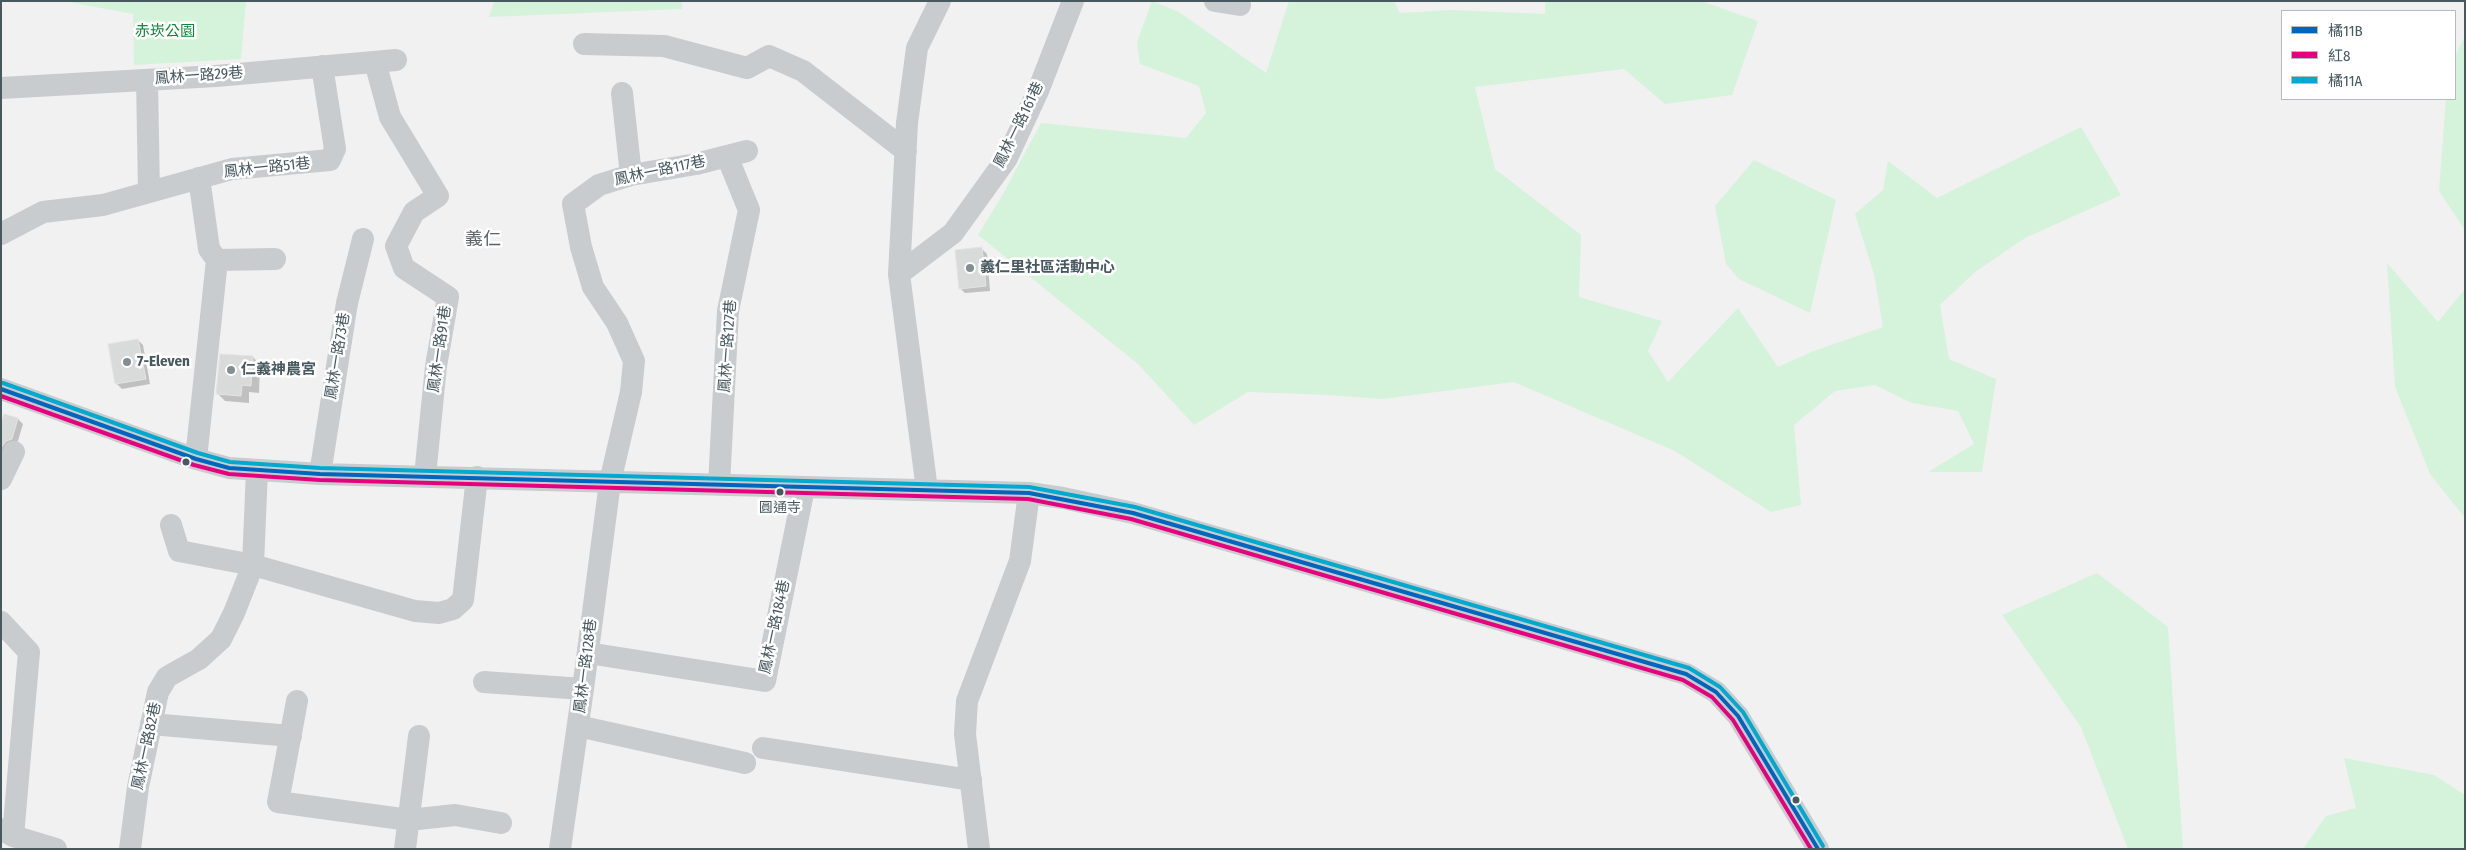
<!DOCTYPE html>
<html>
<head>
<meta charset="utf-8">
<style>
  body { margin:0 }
  #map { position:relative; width:2466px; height:850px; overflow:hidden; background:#f2f1f1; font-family:"Fira Sans Condensed","Noto Sans TC",sans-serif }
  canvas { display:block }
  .frame { position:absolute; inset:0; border:2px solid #47585f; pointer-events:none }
  .legend { position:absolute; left:2281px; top:10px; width:175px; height:90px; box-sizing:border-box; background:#fff; border:1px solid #b5bcbf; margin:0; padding:6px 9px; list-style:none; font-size:15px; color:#47585f }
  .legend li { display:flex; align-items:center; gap:10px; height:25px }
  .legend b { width:25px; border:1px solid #b5bcbf }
</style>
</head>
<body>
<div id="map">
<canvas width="2466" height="850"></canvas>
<div class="frame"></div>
<ul class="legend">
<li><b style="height:6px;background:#0065bd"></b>橘11B</li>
<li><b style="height:6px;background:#e5007d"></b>紅8</li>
<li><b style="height:6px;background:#00a9ce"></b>橘11A</li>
</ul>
</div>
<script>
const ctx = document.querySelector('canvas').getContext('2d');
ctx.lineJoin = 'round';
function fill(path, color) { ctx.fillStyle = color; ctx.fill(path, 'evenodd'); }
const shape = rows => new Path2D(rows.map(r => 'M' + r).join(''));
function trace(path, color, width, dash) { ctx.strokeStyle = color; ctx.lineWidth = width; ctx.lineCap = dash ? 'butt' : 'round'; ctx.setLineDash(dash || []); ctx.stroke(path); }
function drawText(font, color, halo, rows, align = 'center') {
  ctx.font = font + ' "Fira Sans Condensed","Noto Sans TC",sans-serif'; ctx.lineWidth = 5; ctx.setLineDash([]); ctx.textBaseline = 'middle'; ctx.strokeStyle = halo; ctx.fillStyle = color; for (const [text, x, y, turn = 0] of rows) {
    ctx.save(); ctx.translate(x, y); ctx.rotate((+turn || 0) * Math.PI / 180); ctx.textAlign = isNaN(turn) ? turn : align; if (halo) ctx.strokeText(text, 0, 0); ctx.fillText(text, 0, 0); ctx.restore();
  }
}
fill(shape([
  [63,1,246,1,241,59,134,65,133,14],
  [494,1,682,1,682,9,489,17],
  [1152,1,1179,12,1266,73,1289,1,1394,1,1400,13,1451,10,1545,14,1545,1,1701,1,1758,21,1732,95,1665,104,1624,69,1475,87,1495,169,1581,235,1579,297,1662,321,1648,351,1668,382,1738,308,1778,367,1811,352,1883,327,1874,274,1855,214,1883,190,1888,161,1937,198,2081,127,2121,195,2025,238,1975,272,1940,305,1949,359,1996,379,1982,472,1928,472,1974,444,1958,411,1912,403,1875,385,1835,391,1794,425,1801,505,1771,512,1675,451,1514,382,1382,399,1329,395,1248,392,1194,425,1138,364,978,235,1003,194,1041,123,1186,138,1206,113,1199,86,1140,64,1137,42],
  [2465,36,2465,230,2439,191,2446,99,2455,99,2455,56],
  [1754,160,1836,200,1810,313,1739,279,1726,264,1715,206],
  [2387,263,2438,322,2465,289,2465,518,2430,474,2395,387],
  [2097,573,2168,627,2183,849,2128,849,2081,727,2002,615],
  [2344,758,2434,775,2465,795,2465,849,2303,849,2326,816,2356,808]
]), '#d5f2db');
fill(shape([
  [982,249,987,254,990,291,965,293,960,288],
  [138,340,143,345,150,384,122,389,117,384],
  [253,357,260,365,259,393,249,392,249,403,225,401,217,393],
  [5,415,18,419,23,424,17,444,1,463,1,427]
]), '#0003');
const building = shape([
  [982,247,986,286,959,289,955,250,982,247],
  [138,339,146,379,115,384,108,344,138,339],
  [220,354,253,356,251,386,242,385,241,396,216,394,220,354],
  [4,414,18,418,12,439,6,441,1,448,1,423,4,414]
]);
fill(building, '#d9dada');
trace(building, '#e3e3e4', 1);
trace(shape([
  [1215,1,1240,5],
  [584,44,664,46,747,68,769,56,803,71,906,151],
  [375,62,390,117,438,196,414,212,396,246,404,268,448,297,436,366,425,476],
  [147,80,149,192],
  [1,88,216,76,396,60],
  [622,93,631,175],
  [199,178,209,249,217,260],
  [1,234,43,212,103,205,232,169,330,160,335,149,322,66],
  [899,274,953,233,1007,158,1038,91,1073,1],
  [1,389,196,459,229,468,320,474,1029,493,1063,498,1133,513,1686,674,1716,692,1738,716,1818,849],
  [196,459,217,260,275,259],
  [320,474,347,303,363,239],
  [1,479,14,452],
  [719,485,728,311,749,210,727,156],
  [927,490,899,274,907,123,917,48,940,1],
  [171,525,179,551,253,565,415,611,439,613,453,609,463,600,477,477],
  [1,622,29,652,13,836],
  [588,653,765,681,804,488],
  [484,682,583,689],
  [297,701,278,802,409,820,455,815,501,823],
  [151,724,291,736],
  [578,726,745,763],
  [763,748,971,780],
  [1,829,13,836,56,849],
  [130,849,138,787,158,692,167,677,199,659,221,639,234,613,253,565,257,470],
  [405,849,419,736],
  [560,849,583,689,610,482,631,392,634,361,617,323,593,287,581,247,573,204,599,185,631,175,696,164,747,151],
  [979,849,965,734,967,701,1020,561,1029,493]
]), '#c8ccce', 22);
trace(shape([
  [1,389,196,459,229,468,320,474,1029,493,1133,513,1686,674,1716,692,1738,716,1818,849]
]), '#0065bd', 4);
trace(shape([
  [1,396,194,465,229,474,320,480,1028,499,1131,519,1683,680,1712,697,1733,720,1811,849]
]), '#e5007d', 4);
trace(shape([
  [3,383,198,453,230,462,320,468,1029,487,1135,507,1689,668,1720,687,1743,712,1823,846]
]), '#00a9ce', 4);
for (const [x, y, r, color] of [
  [970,268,5,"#838e92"],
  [127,362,5,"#838e92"],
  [231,370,5,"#838e92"],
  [186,462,4.5,"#47585f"],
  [780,492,4.5,"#47585f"],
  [1796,800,4.5,"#47585f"]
]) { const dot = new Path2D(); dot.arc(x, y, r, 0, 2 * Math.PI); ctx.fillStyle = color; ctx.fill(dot); trace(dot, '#fff', 2); }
drawText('14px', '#47585f', '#fff', [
  ["圓通寺",780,508]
]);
drawText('15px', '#128639', '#fff', [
  ["赤崁公園",165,32]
]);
drawText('15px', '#47585f', '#fff', [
  ["鳳林一路29巷",199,76,-4],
  ["鳳林一路161巷",1019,125,-64],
  ["鳳林一路51巷",267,168,-6],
  ["鳳林一路117巷",660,171,-12],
  ["鳳林一路127巷",728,346,-86],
  ["鳳林一路91巷",440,349,-82],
  ["鳳林一路73巷",338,356,-81],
  ["鳳林一路184巷",775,627,-78],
  ["鳳林一路128巷",586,666,-83],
  ["鳳林一路82巷",147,746,-78]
]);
drawText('bold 15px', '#47585f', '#fff', [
  ["義仁里社區活動中心",980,268],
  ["7-Eleven",137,362],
  ["仁義神農宮",241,370]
], 'left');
drawText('18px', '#5c6266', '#fff', [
  ["義仁",483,240]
]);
</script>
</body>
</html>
